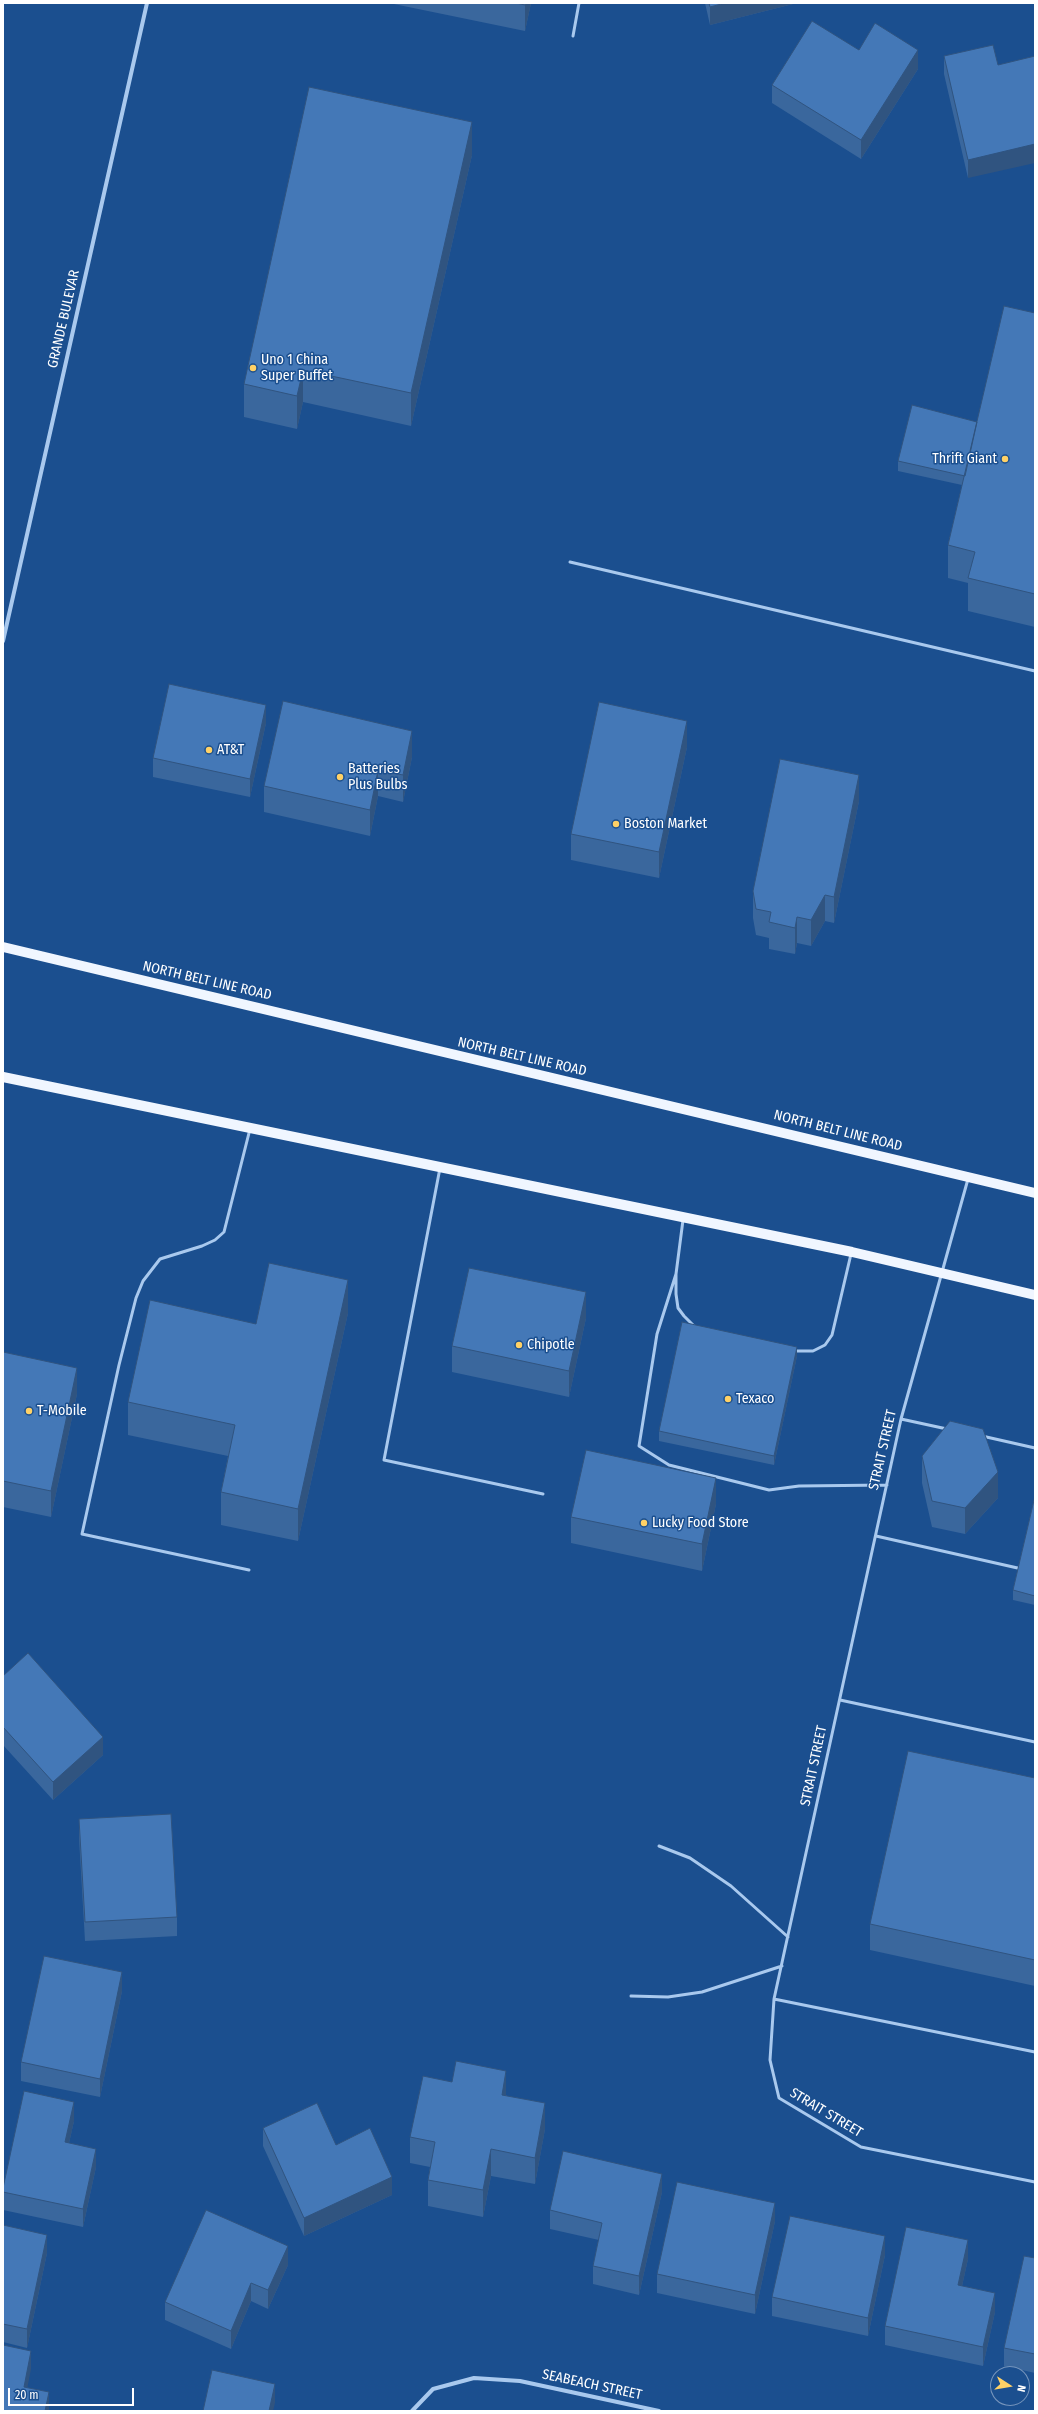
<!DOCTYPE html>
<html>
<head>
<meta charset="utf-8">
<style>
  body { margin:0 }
  #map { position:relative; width:1038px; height:2414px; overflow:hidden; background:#1b4f8f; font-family:"Fira Sans Condensed",sans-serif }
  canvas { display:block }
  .frame { position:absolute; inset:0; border:4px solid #fff; pointer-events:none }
  .north { position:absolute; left:990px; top:2366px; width:40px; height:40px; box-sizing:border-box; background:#1b4f8f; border:1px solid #7695bc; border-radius:50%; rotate:102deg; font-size:11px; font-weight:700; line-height:16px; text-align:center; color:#fff }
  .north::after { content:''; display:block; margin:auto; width:14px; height:18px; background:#ffd166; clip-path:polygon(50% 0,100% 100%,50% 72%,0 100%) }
  .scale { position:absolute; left:8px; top:2388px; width:126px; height:18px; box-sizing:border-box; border:2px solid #fff; border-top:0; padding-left:5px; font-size:12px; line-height:14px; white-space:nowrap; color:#fff; -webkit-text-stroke:3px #1b4f8f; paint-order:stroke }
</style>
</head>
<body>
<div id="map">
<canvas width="1038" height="2414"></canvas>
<div class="frame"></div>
<div class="north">N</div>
<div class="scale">20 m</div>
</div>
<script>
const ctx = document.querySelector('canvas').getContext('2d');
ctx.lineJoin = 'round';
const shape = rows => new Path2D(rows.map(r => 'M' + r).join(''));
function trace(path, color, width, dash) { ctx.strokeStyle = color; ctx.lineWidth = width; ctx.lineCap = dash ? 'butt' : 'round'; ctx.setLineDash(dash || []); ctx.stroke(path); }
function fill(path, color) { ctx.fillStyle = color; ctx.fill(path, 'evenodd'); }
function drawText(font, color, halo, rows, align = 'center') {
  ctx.font = font + ' "Fira Sans Condensed",sans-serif'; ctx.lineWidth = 3; ctx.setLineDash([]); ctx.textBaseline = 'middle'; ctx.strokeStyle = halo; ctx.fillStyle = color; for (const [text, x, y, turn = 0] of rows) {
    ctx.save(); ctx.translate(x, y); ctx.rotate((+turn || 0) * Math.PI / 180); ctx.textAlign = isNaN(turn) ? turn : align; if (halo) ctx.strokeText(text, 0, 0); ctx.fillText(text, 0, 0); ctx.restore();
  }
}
trace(shape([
  [573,36,579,3],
  [570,562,1035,671],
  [440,1168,384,1460,543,1494],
  [968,1179,901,1419,774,1999,770,2060,779,2098,861,2147,1035,2182],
  [683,1220,676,1274,676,1294,678,1308,684,1316,694,1326],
  [676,1274,657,1334,639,1446,669,1465,769,1490,799,1486,887,1485],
  [793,1351,813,1351,825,1345,832,1335,851,1254],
  [901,1419,947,1429],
  [982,1436,1035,1448],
  [876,1536,1022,1569],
  [249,1570,82,1534,119,1365,136,1298,143,1281,160,1259,202,1246,215,1240,224,1232,250,1129],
  [840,1700,1035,1742],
  [659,1846,690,1858,731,1886,788,1937],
  [631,1996,668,1997,702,1992,782,1966],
  [774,1999,1035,2052]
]), '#a9c9ee', 3);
trace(shape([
  [3,641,147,3],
  [412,2411,433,2389,474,2378,520,2381,659,2411]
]), '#a9c9ee', 4);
trace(shape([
  [3,947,1035,1193],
  [3,1077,852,1252,1035,1295]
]), '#f0f6ff', 10);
fill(shape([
  [389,3,531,3,525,31],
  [705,3,797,3,710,25],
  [859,50,918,69,861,159,772,103,772,85],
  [944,56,998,65,968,178,944,74],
  [472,155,411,426,303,402,297,429,244,417,244,384],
  [1035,313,1035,627,968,611,968,583,948,578,948,545,962,485,898,471,898,461,977,422],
  [266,723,250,797,153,777,153,758],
  [687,747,659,878,571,860,571,834],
  [412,757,403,802,378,796,370,836,264,812,264,786],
  [859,801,834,923,825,921,811,946,797,943,795,954,769,949,769,938,756,935,753,918,753,891],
  [348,1313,298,1541,221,1525,221,1492,228,1456,128,1435,128,1402,256,1324],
  [586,1318,569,1397,452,1372,452,1346],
  [3,1352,77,1394,51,1517,3,1507],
  [797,1356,774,1465,659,1441,659,1431],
  [922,1456,998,1498,965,1534,932,1527,922,1483],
  [1035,1496,1035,1605,1013,1600,1013,1590],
  [716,1504,702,1571,571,1543,571,1517],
  [3,1676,103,1755,53,1800,3,1745],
  [1035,1778,1035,1986,870,1950,870,1924],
  [79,1819,177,1917,177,1936,85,1941,79,1838],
  [122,1991,100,2097,21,2081,21,2062],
  [506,2095,545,2129,535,2184,491,2176,483,2217,428,2206,428,2180,430,2167,410,2163,410,2137],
  [74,2121,69,2143,96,2167,83,2227,3,2210,3,2188],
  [263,2128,336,2145,392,2195,304,2236,263,2146],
  [662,2192,639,2295,593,2284,593,2266,599,2240,550,2229,550,2210],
  [775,2221,755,2314,657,2293,657,2274],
  [3,2225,47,2253,27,2348,3,2342],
  [885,2255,868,2336,772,2316,772,2297],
  [1035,2258,1035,2373,1004,2366,1004,2348],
  [968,2259,962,2286,995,2312,983,2366,885,2345,885,2326],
  [288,2265,268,2309,251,2301,231,2349,165,2320,165,2302]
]), '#3a679d');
fill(shape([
  [526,3,531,3,525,31,525,5],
  [725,3,797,3,710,25,710,7],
  [918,50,918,69,861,159,861,140],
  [472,122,472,155,411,426,411,393],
  [1035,144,1035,163,968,178,968,160],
  [303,370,303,402,297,429,297,396],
  [266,705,266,723,250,797,250,779],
  [687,721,687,747,659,878,659,852],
  [412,731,412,757,403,802,403,775],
  [378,770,378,796,370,836,370,810],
  [859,775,859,801,834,923,834,897],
  [825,895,825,921,811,946,811,920],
  [797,917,797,943,795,954,795,928],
  [348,1280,348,1313,298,1541,298,1509],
  [586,1292,586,1318,569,1397,569,1371],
  [797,1347,797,1356,774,1465,774,1456],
  [77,1368,77,1394,51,1517,51,1491],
  [998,1472,998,1498,965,1534,965,1508],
  [716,1478,716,1504,702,1571,702,1544],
  [103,1737,103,1755,53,1800,53,1782],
  [122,1972,122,1991,100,2097,100,2079],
  [506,2071,506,2098,502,2095],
  [74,2102,74,2121,65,2161,65,2142],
  [545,2103,545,2129,535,2184,535,2158],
  [96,2149,96,2167,83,2227,83,2209],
  [491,2149,491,2176,483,2217,483,2190],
  [662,2174,662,2192,639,2295,639,2276],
  [392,2177,392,2195,304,2236,304,2218],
  [775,2203,775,2221,755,2314,755,2295],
  [47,2235,47,2253,27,2348,27,2329],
  [885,2236,885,2255,868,2336,868,2318],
  [968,2240,968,2259,958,2304,958,2285],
  [288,2246,288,2265,268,2309,268,2290],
  [251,2283,251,2301,231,2349,231,2331],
  [995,2293,995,2312,983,2366,983,2347],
  [31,2351,31,2369,24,2405,24,2387],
  [275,2384,275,2403,273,2411,269,2411],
  [49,2392,49,2411,45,2411]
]), '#305480');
const building = shape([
  [516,3,526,3,525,5,516,3],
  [709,3,725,3,710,7,709,3],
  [812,21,859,50,875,23,918,50,861,140,772,85,812,21],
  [993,45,998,65,1035,56,1035,144,968,160,944,56,993,45],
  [309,87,472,122,411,393,303,370,297,396,244,384,309,87],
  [1004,306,1035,313,1035,594,968,578,975,552,948,545,1004,306],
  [912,405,977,422,965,476,898,461,912,405],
  [169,684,266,705,250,779,153,758,169,684],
  [283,701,412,731,403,775,378,770,370,810,264,786,283,701],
  [599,702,687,721,659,852,571,834,599,702],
  [780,759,859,775,834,897,825,895,811,920,797,917,795,928,769,922,771,912,756,909,753,891,780,759],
  [269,1263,348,1280,298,1509,221,1492,235,1425,128,1402,150,1300,256,1324,269,1263],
  [469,1268,586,1292,569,1371,452,1346,469,1268],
  [682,1322,797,1347,774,1456,659,1431,682,1322],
  [3,1352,77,1368,51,1491,3,1481,3,1352],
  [950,1421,983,1429,998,1472,965,1508,932,1501,922,1456,950,1421],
  [586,1450,716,1478,702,1544,571,1517,586,1450],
  [1035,1496,1035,1596,1013,1590,1035,1496],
  [28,1653,103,1737,53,1782,3,1727,3,1676,28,1653],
  [908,1751,1035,1778,1035,1960,870,1924,908,1751],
  [171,1814,177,1917,85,1922,79,1819,171,1814],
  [44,1956,122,1972,100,2079,21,2062,44,1956],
  [456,2061,506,2071,502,2095,545,2103,535,2158,491,2149,483,2190,428,2180,435,2142,410,2137,423,2076,452,2082,456,2061],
  [24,2091,74,2102,65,2142,96,2149,83,2209,3,2192,3,2188,24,2091],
  [317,2103,336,2145,370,2128,392,2177,304,2218,263,2128,317,2103],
  [563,2151,662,2174,639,2276,593,2266,602,2223,550,2210,563,2151],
  [677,2182,775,2203,755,2295,657,2274,677,2182],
  [206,2210,288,2246,268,2290,251,2283,231,2331,165,2302,206,2210],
  [790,2216,885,2236,868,2318,772,2297,790,2216],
  [3,2225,47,2235,27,2329,3,2324,3,2225],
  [906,2227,968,2240,958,2285,995,2293,983,2347,885,2326,906,2227],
  [1024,2256,1035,2258,1035,2354,1004,2348,1024,2256],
  [3,2345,31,2351,24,2387,49,2392,45,2411,3,2411,3,2345],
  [212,2370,275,2384,269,2411,203,2411,212,2370]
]);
fill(building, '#4478b7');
trace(building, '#305480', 1);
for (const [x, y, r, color] of [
  [253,368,4,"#ffd166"],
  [1005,459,4,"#ffd166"],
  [209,750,4,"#ffd166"],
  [340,777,4,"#ffd166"],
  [616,824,4,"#ffd166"],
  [519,1345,4,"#ffd166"],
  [728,1399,4,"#ffd166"],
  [29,1411,4,"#ffd166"],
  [644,1523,4,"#ffd166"]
]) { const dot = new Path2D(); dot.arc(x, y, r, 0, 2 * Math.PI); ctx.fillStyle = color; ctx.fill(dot); trace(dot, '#1b4f8f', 1.5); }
drawText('14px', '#fff', '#1b4f8f', [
  ["GRANDE BULEVAR",64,319,-77],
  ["NORTH BELT LINE ROAD",207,981,13],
  ["NORTH BELT LINE ROAD",522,1057,13],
  ["NORTH BELT LINE ROAD",838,1131,14],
  ["STRAIT STREET",883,1450,-77],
  ["STRAIT STREET",814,1766,-78],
  ["STRAIT STREET",826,2113,31],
  ["SEABEACH STREET",592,2385,12]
]);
drawText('14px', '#fff', '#1b4f8f', [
  ["Uno 1 China",261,360],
  ["Super Buffet",261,376],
  ["Thrift Giant",997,459,"right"],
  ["AT&T",217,750],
  ["Batteries",348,769],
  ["Plus Bulbs",348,785],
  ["Boston Market",624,824],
  ["Chipotle",527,1345],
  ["Texaco",736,1399],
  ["T-Mobile",37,1411],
  ["Lucky Food Store",652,1523]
], 'left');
</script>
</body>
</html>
